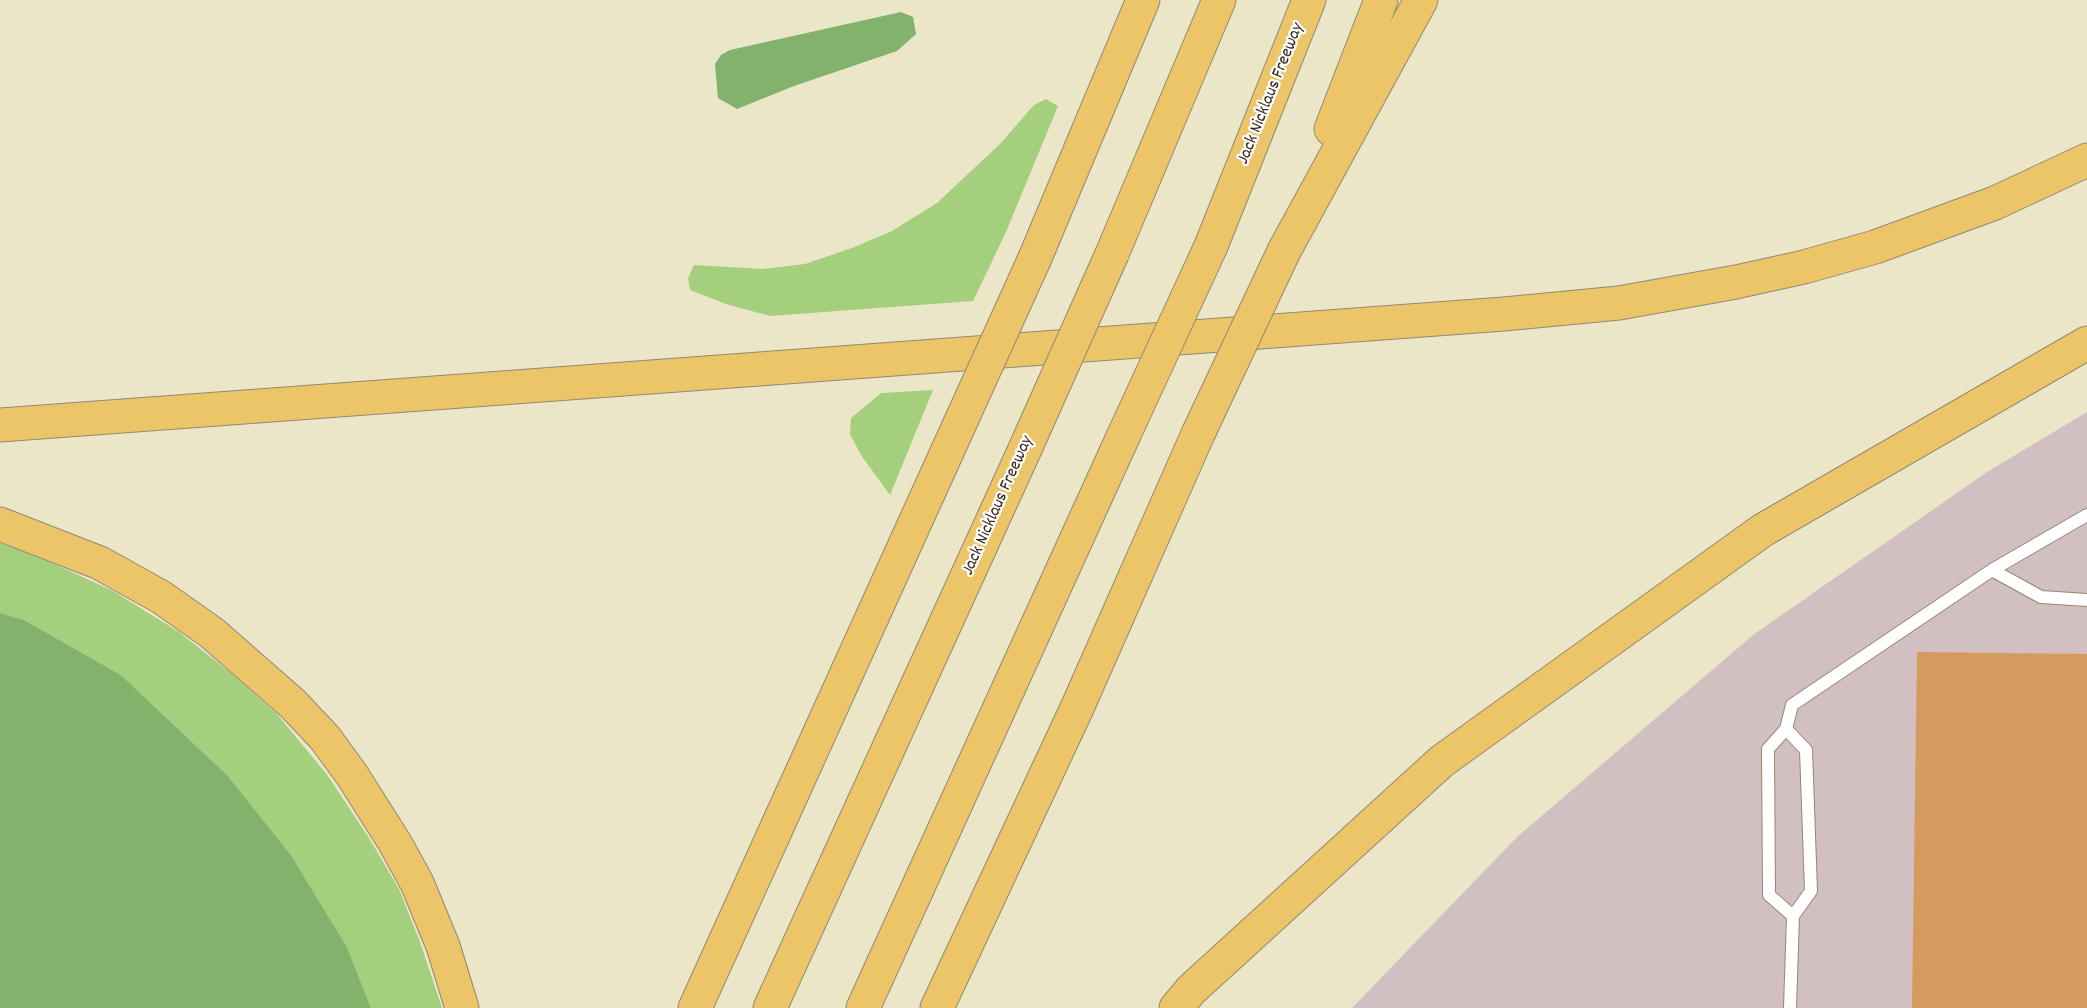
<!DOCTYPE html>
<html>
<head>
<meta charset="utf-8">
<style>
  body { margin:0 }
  canvas { display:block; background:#ebe6c8 }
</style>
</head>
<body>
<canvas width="2087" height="1008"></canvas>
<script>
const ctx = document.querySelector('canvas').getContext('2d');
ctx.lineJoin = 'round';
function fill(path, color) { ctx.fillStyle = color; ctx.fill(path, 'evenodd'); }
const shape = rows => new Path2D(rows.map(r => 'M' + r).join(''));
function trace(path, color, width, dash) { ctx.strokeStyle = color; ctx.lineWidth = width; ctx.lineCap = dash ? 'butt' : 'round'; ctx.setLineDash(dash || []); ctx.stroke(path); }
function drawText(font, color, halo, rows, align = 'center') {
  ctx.font = font + ' Dekko,sans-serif'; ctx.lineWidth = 4.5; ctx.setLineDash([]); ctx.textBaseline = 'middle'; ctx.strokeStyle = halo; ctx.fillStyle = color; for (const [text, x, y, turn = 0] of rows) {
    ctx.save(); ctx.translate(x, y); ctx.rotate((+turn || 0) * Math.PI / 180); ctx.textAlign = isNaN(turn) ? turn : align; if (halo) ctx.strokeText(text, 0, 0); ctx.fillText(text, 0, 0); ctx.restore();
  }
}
fill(shape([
  [2087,412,2087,1008,1352,1008,1517,837,1753,635,1987,472]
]), '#d2bfc1');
fill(shape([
  [1046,99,1058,106,1006,232,973,301,770,316,726,304,690,290,688,278,694,265,763,269,805,264,852,248,892,231,937,203,1000,144,1034,105],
  [933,390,890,495,861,455,850,434,851,418,881,393],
  [0,543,35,555,113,591,179,632,232,674,277,714,328,776,369,838,399,889,420,942,442,1008,371,1008,347,947,291,855,228,776,121,675,24,620,0,613]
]), '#a4cf7c');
fill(shape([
  [901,12,913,17,916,34,897,51,794,86,737,109,718,98,715,64,721,55,730,50],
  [0,613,24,620,121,675,228,776,291,855,347,947,371,1008,0,1008]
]), '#83b26c');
fill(shape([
  [1917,652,2087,654,2087,1008,1912,1008]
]), '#d59b5e');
const lane = shape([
  [1992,570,2041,597,2087,600],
  [1786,729,1806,750,1811,891,1793,916,1790,1008],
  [1793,916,1769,895,1768,749,1786,729,1792,705,1992,570,2087,515]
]);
const highway = shape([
  [1331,129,1381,0],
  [1211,246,1309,0],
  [1284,251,1421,0],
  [1112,254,1219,0],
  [1035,258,1143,0],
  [0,425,1504,314,1619,303,1736,282,1804,267,1875,247,1995,203,2087,160],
  [0,524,100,563,161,597,212,633,293,704,325,738,352,775,395,843,417,883,443,946,462,1008],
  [695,1008,947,452],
  [770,1008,1025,449],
  [863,1008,1122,439],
  [937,1008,1077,708,1198,434],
  [1176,1008,1191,990,1442,761,1763,530,2087,343]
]);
trace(lane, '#938873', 14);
trace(highway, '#938873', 35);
trace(lane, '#fff', 12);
trace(highway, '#ecc569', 33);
const highwayBridge = shape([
  [1198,434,1284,251],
  [1122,439,1211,246],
  [1025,449,1112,254],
  [947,452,1035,258]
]);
trace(highwayBridge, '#938873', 35, []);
trace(highwayBridge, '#ecc569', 33);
drawText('18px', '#3b2a1e', '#fff', [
  ["Jack Nicklaus Freeway",1272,94,-68],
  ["Jack Nicklaus Freeway",999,506,-66]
]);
</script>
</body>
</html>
